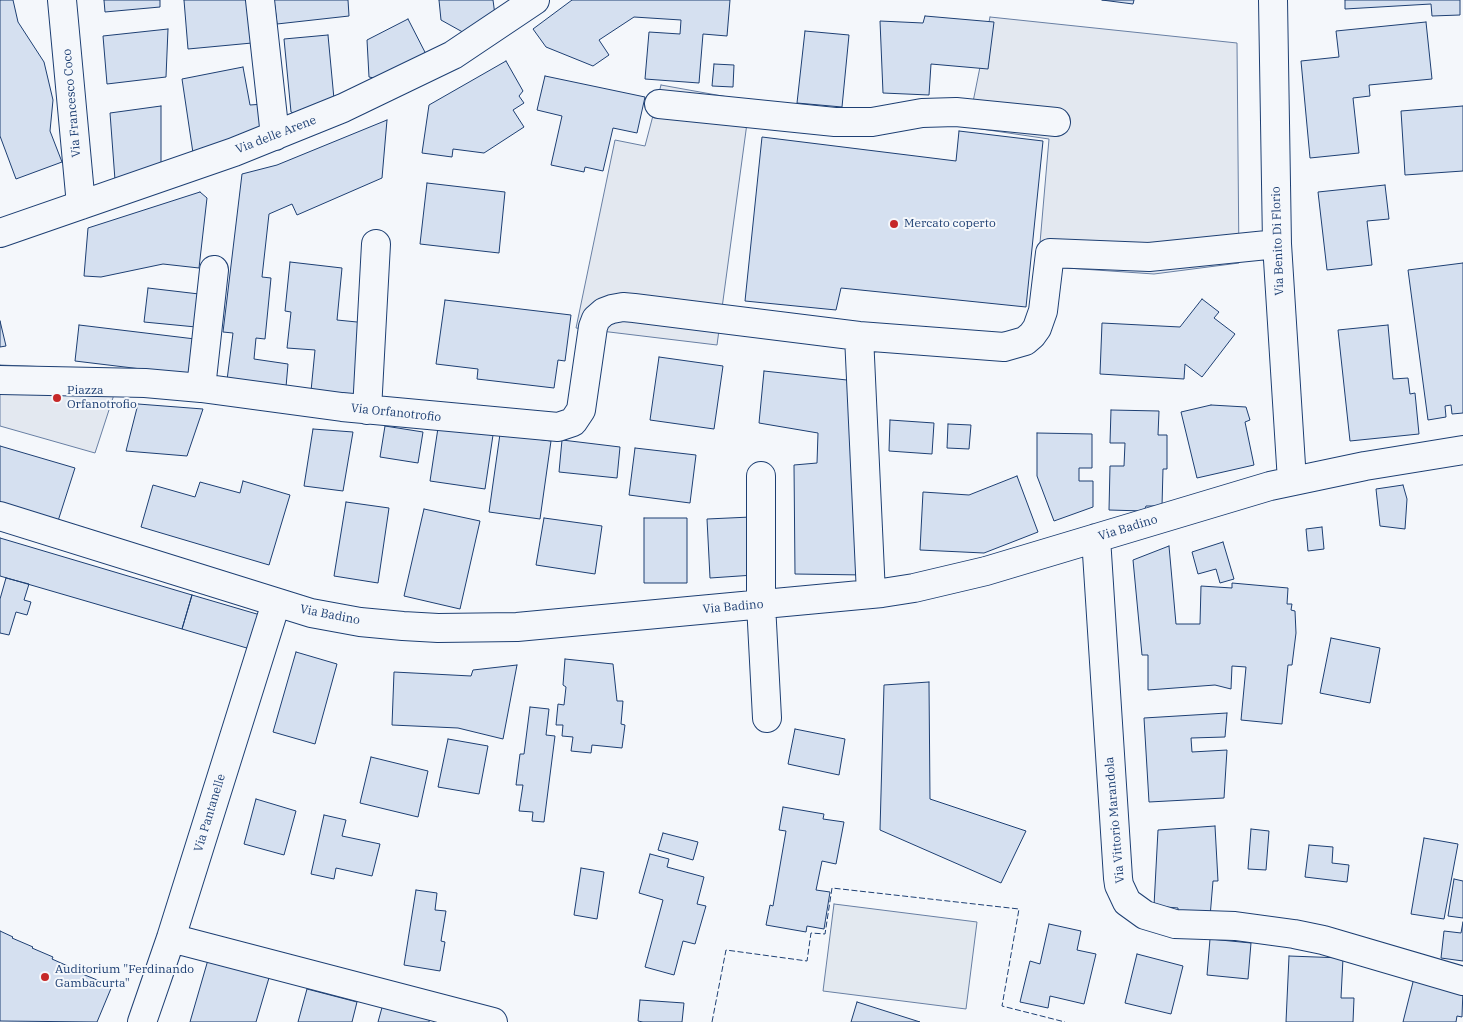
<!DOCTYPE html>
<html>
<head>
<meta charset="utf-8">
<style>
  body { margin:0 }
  canvas { display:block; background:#f4f7fb }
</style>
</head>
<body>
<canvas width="1463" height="1022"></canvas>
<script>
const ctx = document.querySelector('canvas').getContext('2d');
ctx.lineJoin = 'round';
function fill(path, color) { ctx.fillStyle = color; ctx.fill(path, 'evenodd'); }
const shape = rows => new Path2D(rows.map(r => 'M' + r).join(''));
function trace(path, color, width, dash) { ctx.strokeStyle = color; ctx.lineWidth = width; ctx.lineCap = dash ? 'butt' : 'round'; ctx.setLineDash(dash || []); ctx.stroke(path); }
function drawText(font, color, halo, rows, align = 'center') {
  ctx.font = font + ' "IBM Plex Serif",serif'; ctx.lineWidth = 4; ctx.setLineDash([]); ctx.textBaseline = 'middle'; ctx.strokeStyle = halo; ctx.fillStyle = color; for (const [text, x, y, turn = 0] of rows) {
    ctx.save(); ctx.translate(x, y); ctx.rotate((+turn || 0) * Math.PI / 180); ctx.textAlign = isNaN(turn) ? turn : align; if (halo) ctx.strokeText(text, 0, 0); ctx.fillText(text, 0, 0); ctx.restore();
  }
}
const green = shape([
  [834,904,977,922,966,1009,823,991,834,904]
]);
fill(green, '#e3e9f0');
trace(green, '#687fa3', 1);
const parking = shape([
  [990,17,1237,43,1239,263,1154,274,1038,266,1049,139,968,127,990,17],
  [661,85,750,101,717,345,576,328,615,140,645,146,661,85],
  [0,365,122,370,95,453,0,426,0,365]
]);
fill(parking, '#e3e8f0');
trace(parking, '#687fa3', 1);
const building = shape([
  [0,0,13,0,18,22,44,62,53,100,50,131,62,162,16,179,0,136,0,0],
  [104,0,160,0,160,7,105,12,104,0],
  [184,0,248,0,252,43,188,49,184,0],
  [274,0,348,0,349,16,277,24,274,0],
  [439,0,493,0,495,15,468,35,441,20,439,0],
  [572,0,730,0,727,36,703,34,699,83,645,79,649,32,680,34,681,20,634,17,599,40,609,55,593,66,546,47,533,29,572,0],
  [1102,0,1134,0,1133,4,1102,0],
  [1345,0,1460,0,1460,15,1432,16,1431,4,1345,9,1345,0],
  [925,16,994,22,988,69,931,64,929,95,883,93,880,21,923,23,925,16],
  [408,19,429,60,388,81,369,77,367,40,408,19],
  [1426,22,1432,79,1369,85,1370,96,1353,98,1359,153,1310,158,1301,61,1339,57,1336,31,1426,22],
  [168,29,166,77,107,84,103,36,168,29],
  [805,31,849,35,842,107,797,103,805,31],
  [328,35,334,99,301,116,291,112,284,39,328,35],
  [506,61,523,91,519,96,524,103,513,110,524,127,484,153,453,149,452,157,422,153,429,105,506,61],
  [714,64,734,65,733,87,712,86,714,64],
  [243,67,250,105,264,104,267,132,193,153,182,79,243,67],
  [545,76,645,97,637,133,613,128,603,171,585,167,584,172,551,165,562,116,537,110,545,76],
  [161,106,161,165,115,180,110,113,161,106],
  [1463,106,1463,171,1405,175,1401,111,1463,106],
  [387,120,382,178,297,215,292,204,269,214,262,277,271,278,265,339,256,338,254,359,288,364,286,387,227,380,233,333,223,332,242,174,277,165,387,120],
  [959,131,1043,141,1026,307,841,288,836,310,745,301,762,137,956,161,959,131],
  [427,183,505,192,499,253,420,244,427,183],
  [1385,185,1389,219,1367,221,1372,265,1327,270,1318,192,1385,185],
  [200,192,207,198,199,268,163,264,101,277,84,276,88,228,200,192],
  [290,262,342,268,337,320,367,323,359,396,311,391,315,350,287,348,291,312,285,311,290,262],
  [1463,263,1463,413,1452,414,1451,405,1445,406,1446,417,1428,420,1408,270,1463,263],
  [148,288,199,294,196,327,144,322,148,288],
  [1202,299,1219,312,1214,318,1235,334,1202,377,1185,364,1184,379,1100,374,1102,323,1180,327,1202,299],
  [445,300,571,315,565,361,558,360,554,388,477,379,478,369,436,364,445,300],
  [0,321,6,346,0,347,0,321],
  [79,325,195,339,191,375,75,361,79,325],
  [1388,325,1393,379,1408,378,1410,394,1415,393,1419,434,1350,441,1338,330,1388,325],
  [659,357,723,366,714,429,650,420,659,357],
  [764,371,856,381,865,575,795,574,794,465,817,463,818,433,759,423,764,371],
  [138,404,203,409,187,456,126,451,138,404],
  [1211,405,1246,407,1250,420,1245,422,1254,465,1197,478,1181,412,1211,405],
  [1111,410,1159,411,1158,435,1167,435,1167,469,1163,469,1162,506,1146,506,1144,511,1109,510,1110,466,1124,466,1125,443,1110,443,1111,410],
  [890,420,934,423,932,454,889,451,890,420],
  [948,424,971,425,969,449,947,448,948,424],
  [385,426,423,432,418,463,380,457,385,426],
  [438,428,493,435,485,489,430,481,438,428],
  [313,429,353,432,343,491,304,486,313,429],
  [1037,433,1092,434,1092,468,1079,468,1079,481,1093,481,1093,507,1054,521,1037,476,1037,433],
  [500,434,551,441,540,519,489,512,500,434],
  [562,440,620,447,617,478,559,472,562,440],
  [0,446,75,468,58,521,0,502,0,446],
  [635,448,696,455,690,503,629,495,635,448],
  [1017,476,1038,532,984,553,920,550,923,492,969,495,1017,476],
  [243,481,290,495,269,565,141,527,153,485,195,497,200,482,240,493,243,481],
  [1403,485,1407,499,1405,529,1380,526,1376,489,1403,485],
  [346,502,389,508,378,583,334,576,346,502],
  [424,509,480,521,460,609,404,596,424,509],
  [751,517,754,575,710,578,707,519,751,517],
  [544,518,602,526,595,574,536,565,544,518],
  [644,518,687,518,687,583,644,583,644,518],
  [1322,527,1324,549,1308,551,1306,529,1322,527],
  [0,538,192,595,182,629,0,576,0,538],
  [1223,542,1234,579,1220,583,1216,569,1198,574,1192,552,1223,542],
  [1169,546,1176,624,1200,624,1201,586,1232,588,1232,583,1288,588,1287,604,1292,604,1291,610,1295,611,1296,633,1292,665,1288,665,1282,724,1241,720,1246,667,1232,666,1231,689,1215,685,1148,690,1148,655,1142,655,1133,560,1169,546],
  [6,578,29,584,24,600,31,602,27,615,16,612,9,635,0,633,0,599,6,578],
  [192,595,267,617,257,651,182,629,192,595],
  [1331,638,1380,648,1370,703,1320,693,1331,638],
  [296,652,337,664,315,744,273,732,296,652],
  [565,659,613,664,617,701,623,701,621,724,625,725,622,748,592,745,591,753,571,751,573,737,562,736,563,725,556,725,558,704,564,705,566,687,563,685,565,659],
  [517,665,503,739,458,728,392,725,394,672,471,676,473,670,517,665],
  [929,682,930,799,1026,831,1001,883,880,830,884,685,929,682],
  [530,707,549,709,546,735,555,736,544,822,532,821,533,812,519,811,523,785,516,785,520,754,524,754,530,707],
  [1227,713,1225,737,1191,738,1192,752,1227,750,1224,798,1149,802,1144,718,1227,713],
  [795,729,845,739,839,775,788,764,795,729],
  [448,739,488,746,479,794,438,787,448,739],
  [371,757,428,771,418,817,360,803,371,757],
  [256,799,296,811,284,855,244,844,256,799],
  [783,807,824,814,823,819,844,822,836,864,822,861,816,890,830,892,824,929,807,926,806,932,766,925,770,905,773,906,786,831,779,830,783,807],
  [324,815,346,820,342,836,380,844,372,876,336,868,334,879,311,874,324,815],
  [1215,826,1218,881,1213,881,1210,917,1178,915,1178,908,1154,906,1158,830,1215,826],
  [1251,829,1269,831,1266,870,1248,869,1251,829],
  [663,833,698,842,693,860,658,850,663,833],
  [1424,838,1458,844,1444,919,1411,914,1424,838],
  [1309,845,1333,847,1332,863,1349,865,1347,882,1305,877,1309,845],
  [650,854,669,859,667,867,704,877,697,904,706,906,695,944,683,941,674,975,645,967,663,900,639,893,650,854],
  [581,868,604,872,597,919,574,915,581,868],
  [1454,879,1463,881,1463,918,1448,916,1454,879],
  [416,890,437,893,435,910,446,911,441,941,445,942,440,971,404,965,416,890],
  [1463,922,1463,961,1441,958,1444,931,1461,933,1463,922],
  [1049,924,1081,931,1077,950,1096,954,1084,1004,1050,996,1048,1008,1020,1002,1030,961,1040,964,1049,924],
  [0,931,13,937,12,938,33,947,32,948,53,957,52,959,70,967,70,969,112,986,97,1022,0,1021,0,931],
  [1210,939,1251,943,1248,979,1207,975,1210,939],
  [210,953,271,971,256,1022,190,1022,210,953],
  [1137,954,1183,966,1171,1014,1125,1003,1137,954],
  [1289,956,1343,958,1341,998,1354,998,1353,1022,1286,1022,1289,956],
  [1414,978,1463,989,1462,1017,1457,1016,1456,1022,1403,1022,1414,978],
  [307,989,357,1002,352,1022,298,1022,307,989],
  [640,1000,684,1003,682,1022,643,1022,638,1021,640,1000],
  [857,1002,920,1022,851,1022,857,1002],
  [383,1004,430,1017,429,1022,378,1022,383,1004]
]);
fill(building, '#d5e0f0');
trace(building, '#1d3f73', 1);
const minor = shape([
  [62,0,81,205],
  [260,0,275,136],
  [1273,0,1277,244,1292,481],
  [659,104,835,122,872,122,922,113,956,112,1056,122],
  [0,233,234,152,343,108,453,55,535,0],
  [859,336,871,594],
  [0,380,145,383,201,388,342,407,558,427,573,422,581,410,593,327,596,319,604,312,612,309,623,307,634,308,859,336,1004,347,1025,341,1032,335,1037,328,1043,311,1050,253,1149,257,1277,244],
  [201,388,214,270],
  [367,410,376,244],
  [761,476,761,604,767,718],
  [0,516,311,613,360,622,403,626,438,628,517,627,882,593,914,588,986,571,1270,486,1365,466,1463,450],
  [1096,538,1118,878,1119,885,1127,902,1145,915,1175,924,1235,926,1294,934,1323,940,1463,981],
  [171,938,493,1022],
  [142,1022,171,938,276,603]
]);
trace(minor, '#1d3f73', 30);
trace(minor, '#f4f7fb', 28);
trace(shape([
  [712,1022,726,950,807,961,811,933,825,934,832,888,1019,909,1002,1006,1065,1022]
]), '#1d3f73', 1, [6, 2.5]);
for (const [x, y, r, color] of [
  [894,224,5,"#c62828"],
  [57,398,5,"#c62828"],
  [45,977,5,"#c62828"]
]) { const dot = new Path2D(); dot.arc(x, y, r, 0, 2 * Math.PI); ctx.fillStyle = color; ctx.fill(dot); trace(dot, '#f4f7fb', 2); }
drawText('12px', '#1d3f73', '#f4f7fb', [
  ["Via Francesco Coco",72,103,-95],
  ["Via delle Arene",276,135,-21],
  ["Via Benito Di Florio",1278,241,-92],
  ["Via Orfanotrofio",396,413,6],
  ["Via Badino",1128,528,-17],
  ["Via Badino",733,607,-5],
  ["Via Badino",330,615,11],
  ["Via Pantanelle",210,813,-73],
  ["Via Vittorio Marandola",1115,820,-95]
]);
drawText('12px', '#1d3f73', '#f4f7fb', [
  ["Mercato coperto",904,224],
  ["Piazza",67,391],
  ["Orfanotrofio",67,405],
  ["Auditorium \"Ferdinando",55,970],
  ["Gambacurta\"",55,984]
], 'left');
</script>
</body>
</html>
